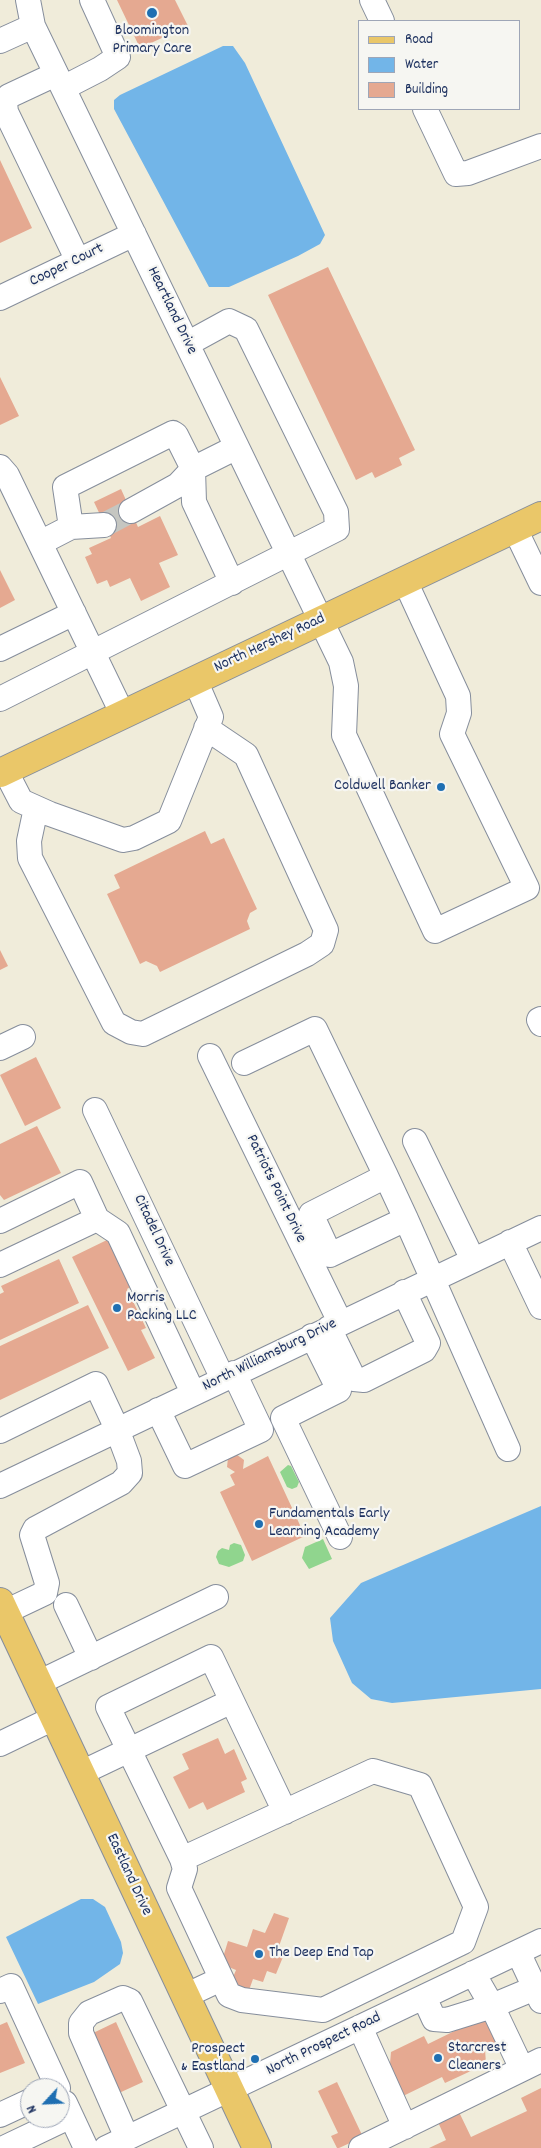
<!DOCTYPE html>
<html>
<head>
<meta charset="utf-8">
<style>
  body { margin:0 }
  #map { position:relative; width:541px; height:2148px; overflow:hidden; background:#f0ecda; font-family:Dekko,sans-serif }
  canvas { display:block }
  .legend { position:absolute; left:358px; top:20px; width:162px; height:90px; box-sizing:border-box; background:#f6f6f2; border:1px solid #9ea6b7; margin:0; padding:6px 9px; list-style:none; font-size:15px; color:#1b2f5e }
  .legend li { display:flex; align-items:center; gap:10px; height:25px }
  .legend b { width:25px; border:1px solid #9ea6b7 }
  .north { position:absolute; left:20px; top:2078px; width:50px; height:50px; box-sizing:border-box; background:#f6f6f2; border:1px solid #9ea6b7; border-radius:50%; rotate:245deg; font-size:14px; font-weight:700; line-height:20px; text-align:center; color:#1b2f5e }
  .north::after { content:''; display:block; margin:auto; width:18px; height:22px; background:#1f6fb2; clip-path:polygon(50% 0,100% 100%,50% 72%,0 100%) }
</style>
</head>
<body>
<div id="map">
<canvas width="541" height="2148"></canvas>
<ul class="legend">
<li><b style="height:6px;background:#eac769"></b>Road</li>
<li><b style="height:14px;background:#72b5e8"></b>Water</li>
<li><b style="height:14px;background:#e5a991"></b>Building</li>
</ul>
<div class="north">N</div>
</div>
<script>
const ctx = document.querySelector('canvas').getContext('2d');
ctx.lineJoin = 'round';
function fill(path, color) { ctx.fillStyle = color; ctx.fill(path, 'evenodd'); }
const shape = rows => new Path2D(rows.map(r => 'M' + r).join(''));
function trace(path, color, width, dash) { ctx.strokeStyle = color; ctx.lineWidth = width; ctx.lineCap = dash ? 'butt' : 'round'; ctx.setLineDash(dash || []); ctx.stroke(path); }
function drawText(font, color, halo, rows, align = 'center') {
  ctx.font = font + ' Dekko,sans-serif'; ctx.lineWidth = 4.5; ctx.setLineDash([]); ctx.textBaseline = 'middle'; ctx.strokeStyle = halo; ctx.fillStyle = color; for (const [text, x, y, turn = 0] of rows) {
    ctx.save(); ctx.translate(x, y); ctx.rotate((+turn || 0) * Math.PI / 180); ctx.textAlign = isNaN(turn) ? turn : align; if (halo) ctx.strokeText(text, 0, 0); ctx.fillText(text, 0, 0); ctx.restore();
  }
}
fill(shape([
  [288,1465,291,1466,299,1482,297,1487,292,1489,287,1487,280,1472],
  [323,1539,332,1559,309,1569,302,1558,305,1547],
  [234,1543,241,1545,245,1555,243,1561,229,1567,219,1564,216,1557,218,1551,222,1548,229,1550,230,1545]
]), '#90d58e');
fill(shape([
  [223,46,233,46,245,63,325,235,320,244,298,256,229,287,209,287,114,109,114,100,120,95],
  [541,1506,541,1689,392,1703,371,1699,352,1683,333,1641,330,1618,361,1583],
  [81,1899,93,1899,105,1907,121,1942,123,1953,120,1964,94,1982,38,2004,6,1937]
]), '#72b5e8');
fill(shape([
  [117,0,175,0,188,26,140,48],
  [0,160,32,228,0,243],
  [328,267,415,450,399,458,402,465,375,478,372,472,356,480,268,295],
  [0,377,19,416,0,425],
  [121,489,138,527,160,516,178,555,159,563,170,587,141,601,130,578,110,587,107,580,97,584,85,557,92,554,89,548,111,538,94,502],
  [0,570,15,600,0,608],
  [205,831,211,844,224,838,257,909,250,913,247,921,250,929,160,972,157,966,146,961,140,964,107,894,120,888,114,875],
  [0,950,8,966,0,970],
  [36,1057,61,1108,25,1126,0,1075],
  [37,1126,61,1173,4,1200,0,1195,0,1144],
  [109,1239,132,1286,127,1289,146,1328,141,1330,155,1358,128,1371,72,1257],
  [59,1259,79,1303,0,1340,0,1294,4,1292,1,1286],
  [88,1305,109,1348,0,1400,0,1346],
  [236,1454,244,1460,243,1469,268,1456,305,1536,252,1561,220,1492,235,1485,230,1475,235,1472,227,1467,228,1458],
  [218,1738,225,1754,234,1749,247,1779,241,1782,245,1792,207,1810,203,1802,189,1809,173,1777,189,1769,182,1754],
  [274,1913,289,1918,278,1949,285,1952,276,1974,267,1971,263,1982,253,1979,248,1993,229,1987,236,1970,221,1964,228,1941,247,1947,253,1929,265,1933],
  [479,2019,499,2028,502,2049,485,2049,486,2064,445,2083,442,2077,399,2098,389,2075,391,2052,424,2036,428,2044],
  [7,2022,25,2063,0,2073,0,2025],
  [116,2022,143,2082,119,2093,91,2034],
  [337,2082,363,2137,339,2148,337,2148,331,2136,338,2133,318,2091],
  [541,2088,541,2148,429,2148,446,2140,438,2122,459,2112,471,2137,527,2111,521,2098]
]), '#e5a991');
trace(shape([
  [104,525,131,511]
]), '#c5c6c1', 24, [24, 12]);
const minor = shape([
  [28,0,33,26,341,662,346,686,344,735,435,931,527,888,452,734,459,713,458,696,405,581],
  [372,0,382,21],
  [0,41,33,26],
  [56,74,9,96,5,103,6,112,78,261],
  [63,88,100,69,118,57,92,0],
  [425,109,456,174,468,173,541,146],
  [0,298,134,234],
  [0,467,7,475,123,715],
  [131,511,178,485,193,469,237,447],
  [71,527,65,487,173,433,176,435,193,469,194,502,232,583],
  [515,529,541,583],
  [40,543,71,527,104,525],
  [0,649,74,613],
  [0,699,337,529,336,512,246,329,229,321,187,344],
  [5,770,21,801,50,814,123,840,134,838,169,821,211,717,195,680],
  [36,808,29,841,30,858,114,1023,131,1032,143,1034,307,954,322,944,326,930,246,755,206,728],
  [541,1019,539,1020,541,1024],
  [0,1048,23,1037],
  [210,1056,340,1322],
  [244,1063,315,1029,386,1176],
  [95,1110,223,1379],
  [415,1141,473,1260],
  [406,1219,386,1176,311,1214,330,1255,406,1219,508,1449],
  [0,1221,80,1182,97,1219,118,1233,193,1393],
  [510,1242,541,1307],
  [0,1265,97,1219],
  [329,1328,354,1379,364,1380,424,1350,428,1343,404,1292],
  [312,1336,339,1390,283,1418,340,1537],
  [158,1410,185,1466,261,1430,234,1373],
  [0,1431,96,1384,117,1429,129,1461,130,1473,121,1483,35,1529,32,1535,47,1583,45,1593,5,1612],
  [0,1486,541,1228],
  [66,1605,91,1658],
  [38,1683,216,1597],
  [0,1744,54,1718],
  [373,1771,420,1785,476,1907,463,1942,323,2010,242,2000,229,1995,179,1888,185,1869,182,1859,373,1771],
  [81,1773,232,1701],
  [182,1859,108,1707,211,1657,285,1812],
  [518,1952,541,2001],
  [473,1973,492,2006,522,2069],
  [0,1991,11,1986,58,2088],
  [185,1996,221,1979],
  [424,1997,434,2019,447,2020,492,2006,535,1988],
  [360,2027,405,2127],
  [65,2103,86,2148],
  [0,2115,30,2101],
  [127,2138,81,2033,81,2023,89,2013,123,1998,130,2001,201,2148],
  [4,2148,71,2116],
  [106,2148,541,1941],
  [361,2148,541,2060]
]);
const major = shape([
  [0,773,541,516],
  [0,1602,257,2148]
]);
trace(minor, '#868e9c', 26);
trace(major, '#868e9c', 30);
trace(minor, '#fff', 24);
trace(major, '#eac769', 28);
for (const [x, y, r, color] of [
  [152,13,6,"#1f6fb2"],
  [441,787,5,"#1f6fb2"],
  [117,1308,5,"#1f6fb2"],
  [259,1524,5,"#1f6fb2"],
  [259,1954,5,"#1f6fb2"],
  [438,2058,5,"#1f6fb2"],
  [255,2059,5,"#1f6fb2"]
]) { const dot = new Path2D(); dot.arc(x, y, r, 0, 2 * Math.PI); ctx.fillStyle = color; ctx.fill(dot); trace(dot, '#f6f6f2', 2); }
drawText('16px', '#1b2f5e', '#f6f6f2', [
  ["Bloomington",152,32,"center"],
  ["Primary Care",152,50,"center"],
  ["Coldwell Banker",431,787,"right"],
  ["Morris",127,1299],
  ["Packing LLC",127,1317],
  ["Fundamentals Early",269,1515],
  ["Learning Academy",269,1533],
  ["The Deep End Tap",269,1954],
  ["Starcrest",448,2049],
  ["Cleaners",448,2067],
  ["Prospect",245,2050,"right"],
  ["& Eastland",245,2068,"right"]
], 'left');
drawText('16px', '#1b2f5e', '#f6f6f2', [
  ["Cooper Court",67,266,-26],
  ["Heartland Drive",171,311,64],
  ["North Hershey Road",270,644,-25],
  ["Patriots Point Drive",275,1189,64],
  ["Citadel Drive",153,1231,65],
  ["North Williamsburg Drive",270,1356,-26],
  ["Eastland Drive",128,1875,65],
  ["North Prospect Road",324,2045,-26]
]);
</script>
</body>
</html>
